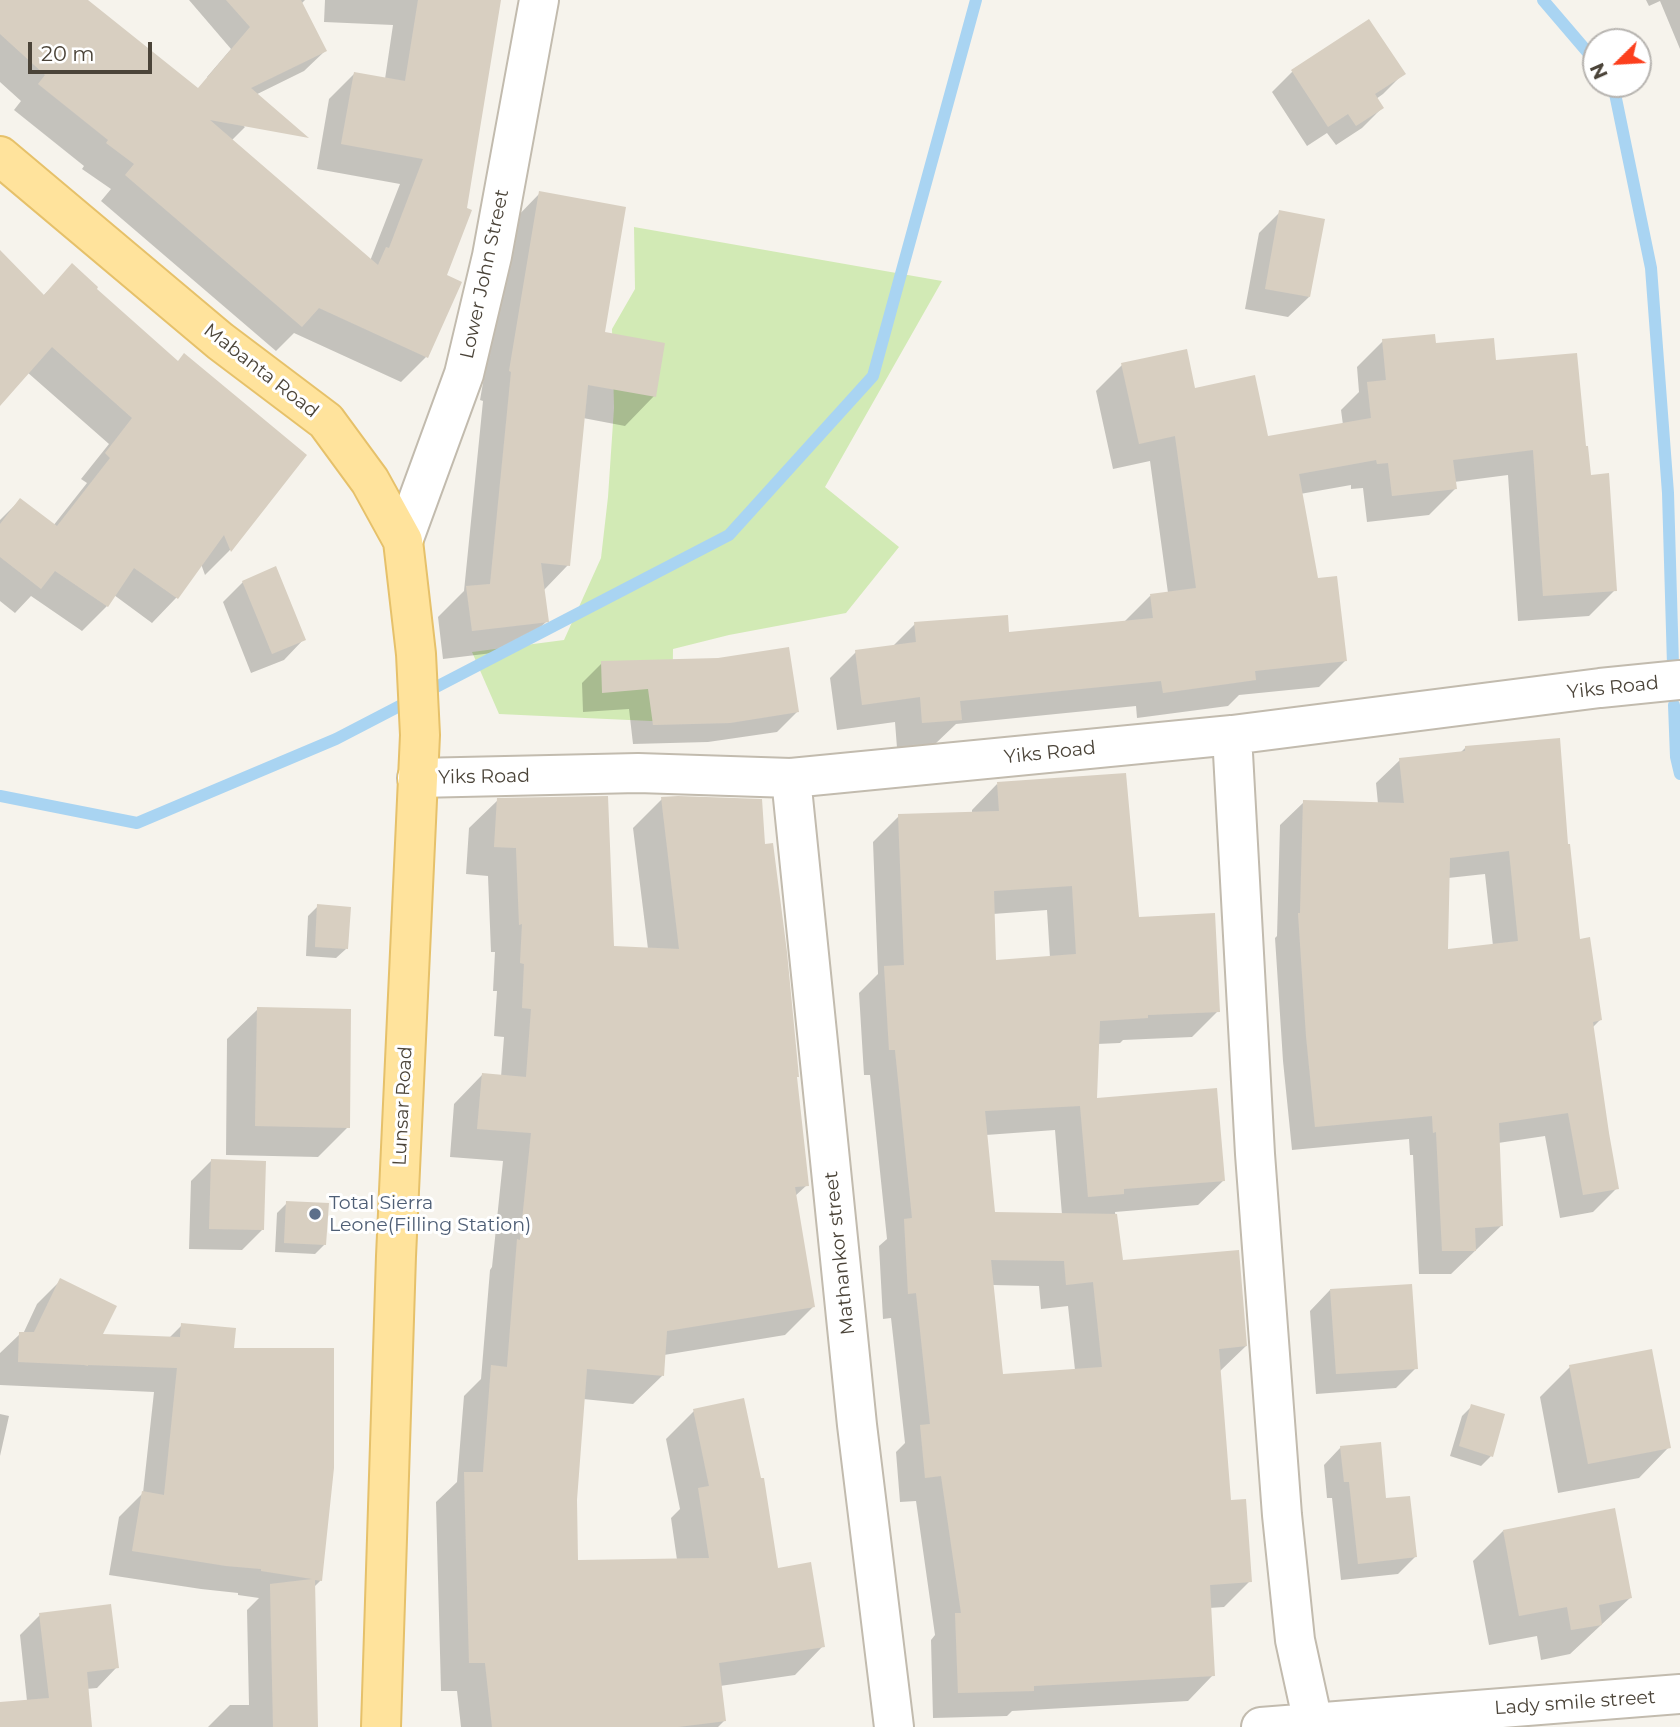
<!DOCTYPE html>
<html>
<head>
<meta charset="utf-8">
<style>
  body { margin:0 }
  #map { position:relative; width:1680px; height:1727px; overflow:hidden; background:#f6f3ec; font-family:Montserrat,sans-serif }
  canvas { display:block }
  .north { position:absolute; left:1582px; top:28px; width:70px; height:70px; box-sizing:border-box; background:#fff; border:2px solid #b7b4b0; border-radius:50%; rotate:246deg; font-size:19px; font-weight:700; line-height:28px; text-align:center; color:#4b4439 }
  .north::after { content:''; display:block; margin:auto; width:24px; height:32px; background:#fc3f1d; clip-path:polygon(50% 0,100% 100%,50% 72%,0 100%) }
  .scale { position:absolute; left:28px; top:42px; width:124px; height:32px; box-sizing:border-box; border:4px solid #4b4439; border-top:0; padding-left:9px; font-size:21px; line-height:24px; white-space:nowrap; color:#4b4439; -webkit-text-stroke:5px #fff; paint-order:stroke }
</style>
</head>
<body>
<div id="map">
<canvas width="1680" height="1727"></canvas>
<div class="north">N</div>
<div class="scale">20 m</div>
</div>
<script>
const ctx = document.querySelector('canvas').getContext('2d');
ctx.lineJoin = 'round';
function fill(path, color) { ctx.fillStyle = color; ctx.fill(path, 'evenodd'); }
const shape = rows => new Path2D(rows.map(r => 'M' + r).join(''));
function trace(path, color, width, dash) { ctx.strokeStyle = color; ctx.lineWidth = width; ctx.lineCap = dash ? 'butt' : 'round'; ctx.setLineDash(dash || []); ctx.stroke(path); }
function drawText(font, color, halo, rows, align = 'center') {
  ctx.font = font + ' Montserrat,sans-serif'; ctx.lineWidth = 6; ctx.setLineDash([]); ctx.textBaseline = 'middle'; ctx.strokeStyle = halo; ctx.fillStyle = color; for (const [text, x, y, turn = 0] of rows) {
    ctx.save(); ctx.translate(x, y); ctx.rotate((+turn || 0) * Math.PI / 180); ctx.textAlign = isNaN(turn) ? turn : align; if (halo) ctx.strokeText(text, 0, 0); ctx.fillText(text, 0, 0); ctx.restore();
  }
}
fill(shape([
  [634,227,942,281,825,487,899,547,846,613,729,635,673,649,672,722,499,714,472,652,564,640,601,558,608,497,614,408,612,329,635,289]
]), '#d2eab5');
fill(shape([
  [0,0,85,0,245,127,231,141,370,261,400,184,317,169,329,99,354,74,385,79,393,25,324,22,325,0,499,0,445,276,460,283,426,357,401,382,294,333,276,351,101,201,111,189,82,169,84,166,14,110,21,101,0,82],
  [189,0,305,0,301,4,325,51,304,71,233,106,207,77,231,49],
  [1646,0,1680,0,1680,49,1660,1,1649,6],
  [1292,72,1403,74,1383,94,1376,99,1382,108,1362,128,1336,145,1327,133,1307,146,1272,92],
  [540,193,603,334,654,396,625,426,583,418,568,565,543,591,547,621,517,650,443,659,438,617,464,591,483,401,480,400,511,223],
  [1280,212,1309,297,1288,317,1245,309,1259,233],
  [0,253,43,296,72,266,94,289,178,362,305,455,229,551,205,575,201,564,176,598,152,623,114,595,107,606,82,631,31,596,15,613,0,601,0,520,20,500,53,526,87,483,81,479,109,444,27,372,0,403],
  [1383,341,1435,345,1494,362,1589,477,1615,590,1589,616,1518,621,1508,475,1454,482,1455,489,1429,515,1367,522,1363,488,1351,489,1351,485,1300,494,1316,580,1345,661,1319,687,1239,695,1228,706,1137,718,1136,706,956,724,934,745,897,748,895,722,837,730,830,678,856,652,892,647,915,624,1008,634,1124,622,1150,596,1168,593,1150,461,1113,469,1096,391,1122,365,1194,390,1266,438,1343,425,1341,410,1359,392,1357,367],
  [243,582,304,639,284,660,251,673,223,602],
  [602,663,798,711,777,732,708,742,633,744,629,709,583,712,582,683],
  [1466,747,1567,846,1578,941,1600,1020,1592,1028,1617,1188,1593,1212,1560,1218,1545,1136,1498,1143,1502,1225,1451,1274,1419,1274,1413,1155,1410,1155,1409,1139,1292,1150,1283,1061,1275,938,1277,936,1280,825,1304,802,1378,804,1376,783,1400,760,1460,753],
  [1485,874,1493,946,1446,951,1448,878],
  [997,784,1137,919,1218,1011,1192,1037,1123,1040,1120,1043,1097,1044,1095,1100,1224,1180,1198,1205,1115,1212,1121,1262,1246,1346,1219,1372,1230,1502,1250,1581,1224,1607,1209,1608,1213,1675,1188,1701,1012,1711,1007,1716,933,1718,931,1640,935,1635,916,1501,900,1502,896,1452,905,1443,891,1318,883,1319,879,1246,887,1239,870,1075,864,1075,859,993,878,974,873,842,899,816,972,814,972,810],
  [1047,910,1050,958,994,962,993,914],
  [1055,1130,1062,1215,994,1214,986,1135],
  [992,1285,1039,1286,1041,1309,1068,1306,1075,1370,1002,1376],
  [662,799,763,846,795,1078,807,1185,794,1197,813,1307,785,1335,664,1355,662,1376,633,1404,583,1399,575,1500,576,1562,677,1560,671,1518,680,1509,666,1439,694,1411,777,1570,823,1646,795,1675,720,1686,724,1721,718,1727,461,1727,457,1691,441,1691,436,1502,457,1482,464,1396,481,1379,490,1270,492,1267,503,1161,450,1157,454,1104,482,1075,501,1077,504,1037,494,1036,497,991,493,991,495,952,491,952,488,876,466,874,469,828,498,800,612,948,648,949,633,828],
  [318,906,346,949,336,958,306,956,308,916],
  [258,1009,348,1127,318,1157,226,1155,227,1039],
  [211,1161,262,1230,242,1250,189,1249,191,1181],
  [287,1203,325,1244,315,1254,275,1252,277,1213],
  [61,1280,100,1336,169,1338,182,1325,232,1350,321,1580,314,1587,316,1727,208,1727,230,1705,249,1705,247,1610,259,1598,238,1595,238,1593,201,1589,109,1575,119,1517,143,1493,154,1392,0,1385,0,1353,20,1334,23,1334,37,1304],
  [1330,1290,1416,1368,1396,1388,1316,1394,1310,1311],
  [1570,1367,1669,1447,1639,1478,1558,1493,1540,1397],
  [1472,1406,1491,1456,1481,1466,1450,1456,1462,1416],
  [0,1414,9,1416,0,1456],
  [1341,1447,1384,1500,1415,1557,1398,1574,1341,1580,1332,1498,1327,1498,1324,1465],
  [1503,1531,1630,1598,1570,1654,1541,1660,1537,1636,1489,1645,1473,1561],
  [40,1615,117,1667,97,1688,86,1689,90,1727,0,1727,0,1717,27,1701,20,1635]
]), '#0003');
trace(shape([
  [1543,0,1596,62],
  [1613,84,1651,268,1668,493,1673,665],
  [1674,705,1676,757,1680,774],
  [0,796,137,823,336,739,729,535,873,376,976,0]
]), '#a9d4f2', 12);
fill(shape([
  [0,0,88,0,198,88,250,27,226,0,301,0,327,51,251,88,309,138,210,120,378,265,386,247,389,248,423,159,341,144,354,72,405,81,418,0,501,0,467,208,472,210,447,275,462,282,428,358,319,308,302,327,125,175,134,164,106,143,108,140,38,84,45,75,0,34],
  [1369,19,1406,74,1375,94,1384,108,1356,126,1348,114,1328,127,1291,70],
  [539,191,626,207,605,332,665,343,656,397,588,385,570,566,541,563,549,622,472,631,466,586,490,584,511,372,509,371],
  [1279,210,1325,219,1310,297,1265,289],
  [0,250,44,295,72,263,98,287,97,289,178,361,184,353,307,455,231,552,224,535,178,599,134,568,108,607,55,571,41,589,0,557,0,524,20,498,57,526,110,458,105,453,132,418,52,347,0,406],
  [1435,334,1436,343,1494,338,1496,360,1577,353,1586,446,1588,446,1591,475,1609,473,1617,591,1543,596,1533,450,1453,460,1457,489,1392,496,1388,463,1377,464,1376,460,1299,474,1318,578,1337,576,1347,661,1255,671,1256,680,1163,693,1161,681,960,701,962,720,922,723,920,697,862,705,855,650,916,642,914,622,1008,615,1009,632,1153,618,1150,594,1196,588,1175,436,1139,444,1121,363,1187,349,1195,388,1255,375,1268,436,1371,418,1367,382,1386,380,1382,339],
  [276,566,306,640,272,654,242,581],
  [789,647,799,712,730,723,653,725,648,689,602,693,601,661,718,658],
  [1560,738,1568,844,1570,844,1580,939,1590,937,1602,1020,1593,1022,1609,1133,1619,1189,1583,1195,1568,1113,1499,1123,1503,1226,1475,1228,1476,1251,1442,1251,1436,1132,1433,1133,1432,1116,1315,1127,1306,1036,1298,913,1300,913,1303,800,1404,803,1399,758,1465,751,1465,746],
  [1509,851,1518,941,1448,949,1450,858],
  [1126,773,1139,917,1215,913,1220,1012,1148,1015,1148,1018,1100,1021,1097,1098,1217,1088,1225,1181,1124,1189,1124,1194,1088,1197,1080,1106,985,1111,995,1212,1117,1214,1123,1260,1239,1250,1247,1346,1219,1349,1231,1500,1246,1499,1252,1582,1210,1585,1215,1676,1034,1686,1034,1691,958,1693,955,1613,961,1613,941,1476,925,1478,920,1425,930,1424,916,1293,908,1294,904,1219,912,1218,895,1050,889,1050,884,966,904,965,898,814,999,811,997,782],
  [1072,886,1076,954,996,960,994,891],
  [991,1260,1064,1261,1066,1285,1093,1282,1102,1367,1003,1374],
  [608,796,614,946,679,949,661,797,678,796,762,799,765,844,773,843,787,952,799,1077,797,1077,809,1186,795,1187,815,1307,667,1331,664,1376,587,1369,577,1500,578,1560,709,1558,698,1488,709,1486,693,1409,744,1398,761,1478,764,1478,778,1568,811,1562,825,1647,719,1663,726,1721,678,1727,492,1727,485,1663,469,1663,464,1472,483,1472,491,1365,507,1367,517,1239,520,1240,531,1133,477,1129,482,1073,526,1077,531,1009,522,1008,524,964,520,963,522,924,519,925,516,848,494,847,497,798],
  [317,904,351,907,348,949,315,947],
  [257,1007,351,1009,350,1128,255,1126],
  [211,1159,266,1161,264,1230,209,1229],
  [286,1201,329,1203,326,1245,284,1243],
  [60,1278,117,1306,103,1334,180,1337,181,1323,236,1328,234,1348,334,1348,334,1468,322,1581,315,1580,318,1727,273,1727,270,1584,312,1579,261,1571,261,1569,226,1566,132,1551,142,1491,164,1495,177,1368,88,1365,88,1366,84,1365,18,1362,19,1332,34,1332],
  [1412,1284,1418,1369,1336,1374,1330,1289],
  [1652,1349,1671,1448,1588,1464,1569,1365],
  [1471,1404,1505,1414,1493,1457,1459,1446],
  [1381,1442,1386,1498,1410,1496,1417,1557,1358,1564,1349,1482,1344,1482,1340,1446],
  [1615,1508,1632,1598,1599,1605,1602,1625,1571,1630,1567,1607,1519,1616,1503,1530],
  [111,1604,119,1668,87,1672,92,1727,0,1727,0,1702,49,1698,39,1613]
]), '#d8cfc1');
const street = shape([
  [403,541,464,374,492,256,539,0],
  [1232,735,1255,1154,1282,1515,1295,1640,1314,1727],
  [417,778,638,773,791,778,1232,735,1600,688,1680,680],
  [791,778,857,1425,894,1727],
  [1261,1727,1680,1694]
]);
const primary = shape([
  [0,156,220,341,326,421,370,481,403,541,416,654,420,735,396,1256,381,1727]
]);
trace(street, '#c2bbae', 42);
trace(primary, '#e6c16a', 42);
trace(street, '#fff', 38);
trace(primary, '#ffe39c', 38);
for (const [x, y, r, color] of [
  [315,1214,7,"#5c6f8a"]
]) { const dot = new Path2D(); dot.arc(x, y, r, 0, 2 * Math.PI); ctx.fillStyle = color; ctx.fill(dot); trace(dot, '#fff', 2.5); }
drawText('19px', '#4b4439', '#fff', [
  ["Lower John Street",485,274,-78],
  ["Mabanta Road",261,371,38],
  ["Yiks Road",1613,688,-6],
  ["Yiks Road",1050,753,-6],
  ["Yiks Road",484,777,-1],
  ["Lunsar Road",403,1106,-87],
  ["Mathankor street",840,1253,-96],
  ["Lady smile street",1575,1703,-4]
]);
drawText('19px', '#4e5e75', '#fff', [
  ["Total Sierra",329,1203],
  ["Leone(Filling Station)",329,1225]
], 'left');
</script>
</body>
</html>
